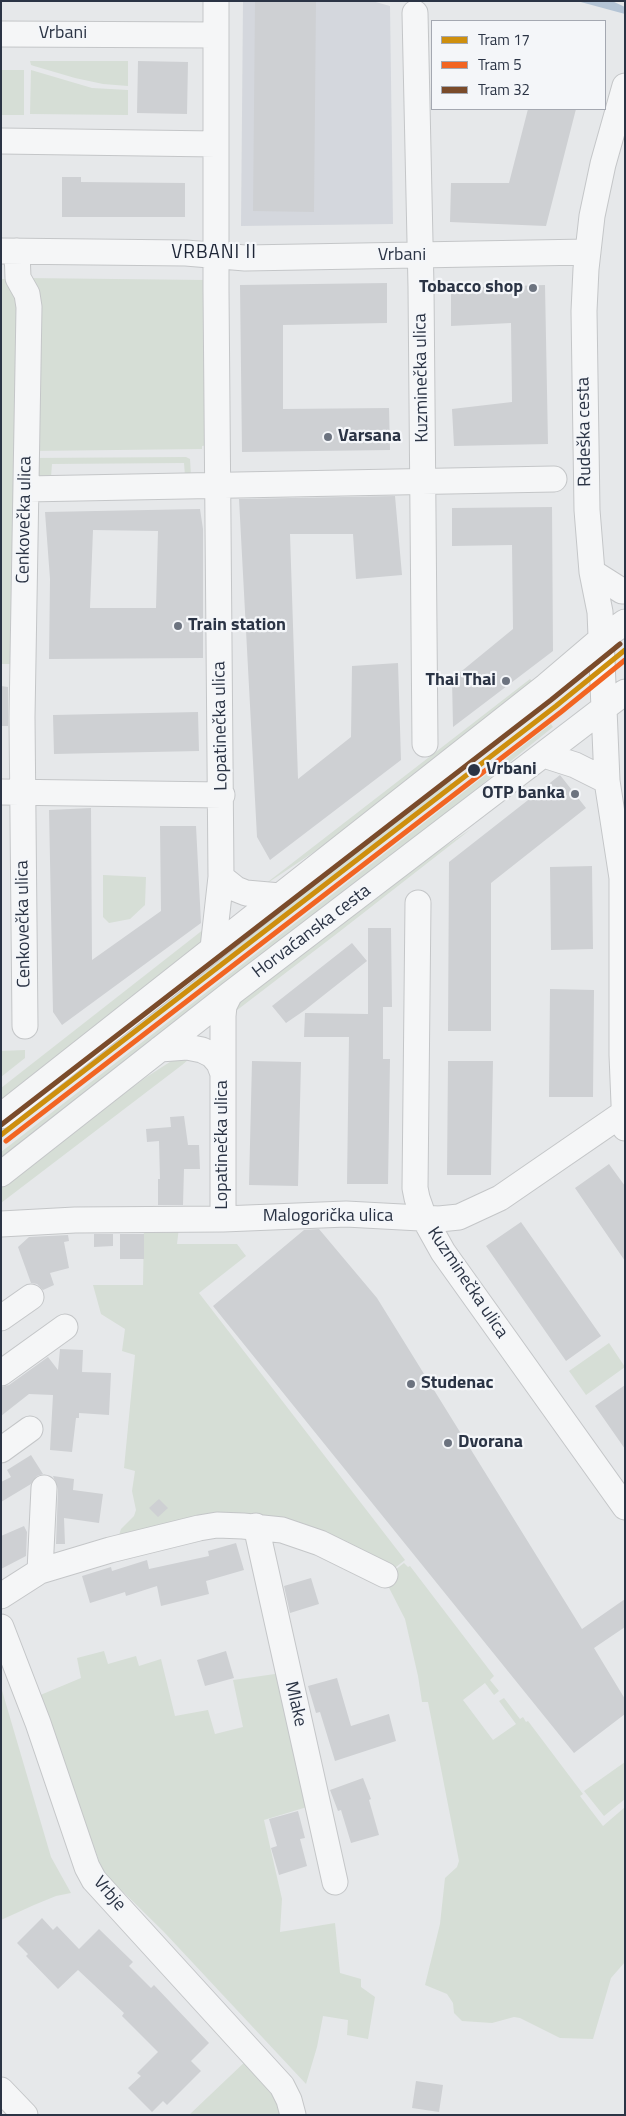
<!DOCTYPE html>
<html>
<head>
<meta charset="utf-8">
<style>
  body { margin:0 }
  #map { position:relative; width:626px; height:2116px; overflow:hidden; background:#e6e8ea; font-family:"Titillium Web",sans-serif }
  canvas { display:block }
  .frame { position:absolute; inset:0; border:2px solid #2b3445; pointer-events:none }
  .legend { position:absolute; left:431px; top:20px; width:175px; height:90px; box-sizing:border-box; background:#f4f6f9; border:1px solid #a4a8b1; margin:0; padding:6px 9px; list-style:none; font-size:15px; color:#2b3445 }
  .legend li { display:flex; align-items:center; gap:10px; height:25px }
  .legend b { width:25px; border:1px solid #a4a8b1 }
</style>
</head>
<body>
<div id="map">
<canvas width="626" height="2116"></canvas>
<div class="frame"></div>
<ul class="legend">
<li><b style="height:6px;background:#ce8f0e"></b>Tram 17</li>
<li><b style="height:6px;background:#f26522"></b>Tram 5</li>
<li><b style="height:6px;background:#7a4b2a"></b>Tram 32</li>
</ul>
</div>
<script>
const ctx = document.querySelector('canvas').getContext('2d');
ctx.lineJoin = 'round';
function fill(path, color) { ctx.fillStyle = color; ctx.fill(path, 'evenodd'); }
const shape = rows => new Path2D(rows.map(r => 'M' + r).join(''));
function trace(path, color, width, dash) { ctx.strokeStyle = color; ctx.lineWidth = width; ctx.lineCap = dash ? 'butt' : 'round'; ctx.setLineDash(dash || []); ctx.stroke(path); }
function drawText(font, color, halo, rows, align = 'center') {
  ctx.font = font + ' "Titillium Web",sans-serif'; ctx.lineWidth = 4.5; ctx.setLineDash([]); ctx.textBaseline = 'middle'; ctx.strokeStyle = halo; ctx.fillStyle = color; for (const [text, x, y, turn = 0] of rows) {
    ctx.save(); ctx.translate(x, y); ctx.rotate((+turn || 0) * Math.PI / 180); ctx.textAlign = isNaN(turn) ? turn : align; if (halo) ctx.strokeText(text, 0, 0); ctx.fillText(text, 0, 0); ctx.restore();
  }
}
fill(shape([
  [243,1,372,1,390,6,393,224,241,226]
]), '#d4d7dd');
fill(shape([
  [30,61,128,61,128,86,103,84,75,78,34,66,31,65],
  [1,70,24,70,24,115,1,115],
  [31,70,92,88,128,90,128,115,30,114],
  [24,278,207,280,210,445,202,446,202,449,31,451],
  [1,279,7,279,17,287,15,664,1,664],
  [186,457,190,459,191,476,185,476,184,463,52,464,51,477,36,477,32,458],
  [530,679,534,683,329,842,260,888],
  [551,724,553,727,382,865,1,1160,1,1152],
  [447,776,452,784,1,1132,1,1124],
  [471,829,339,932,232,1014,237,1000,429,857],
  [103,875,146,877,145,905,130,919,109,923,103,917],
  [213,922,209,938,1,1100,1,1088],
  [25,1050,25,1058,1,1077,1,1051],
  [194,1055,182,1065,1,1203,1,1185,145,1078,176,1058],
  [144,1225,179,1227,177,1244,237,1244,246,1256,199,1293,405,1560,387,1574,304,1532,118,1538,121,1529,134,1516,136,1510,132,1491,135,1471,124,1468,135,1355,122,1351,125,1329,101,1314,93,1285,143,1285],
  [609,1343,625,1367,586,1395,569,1371],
  [404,1563,408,1567,410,1566,494,1676,490,1680,499,1691,494,1695,485,1683,463,1700,493,1740,516,1724,499,1701,504,1698,520,1719,523,1717,526,1722,528,1721,583,1794,580,1796,603,1826,625,1807,625,1962,611,1978,593,2039,560,2038,520,2018,514,2017,492,2023,462,2021,454,2013,453,2003,447,1994,425,1985,440,1924,445,1878,457,1867,459,1861,428,1702,422,1702,418,1676,405,1619,386,1582,386,1577],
  [104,1651,108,1664,136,1656,139,1666,161,1659,175,1716,208,1710,215,1734,243,1727,233,1680,282,1673,307,1807,264,1820,282,1899,280,1932,335,1923,340,1973,361,1979,361,1987,375,1997,368,2039,347,2035,348,2020,323,2016,317,2047,306,2084,164,1932,103,1872,51,1728,49,1715,38,1696,81,1678,77,1658],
  [1,1687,51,1857,71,1893,56,1896,34,1905,1,1920],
  [625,1762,625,1799,604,1816,584,1791],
  [249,2058,271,2084,285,2115,189,2115]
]), '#d6ded6');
fill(shape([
  [577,1,612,1,625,7,625,14]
]), '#b4c4d5');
fill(shape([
  [255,1,316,1,314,212,253,211],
  [138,61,188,62,187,114,137,113],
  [528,109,576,109,546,226,450,222,451,183,509,183],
  [62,177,81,177,81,182,185,183,185,217,62,217],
  [387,283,387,323,283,325,283,409,389,408,390,450,242,452,240,285],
  [545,285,548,444,454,446,452,409,512,402,511,323,451,326,451,288],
  [395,496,402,575,356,579,353,534,290,534,298,779,351,737,352,666,398,663,401,760,270,860,257,837,239,499],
  [552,507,553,651,453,727,452,679,513,629,512,545,452,546,452,508],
  [200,509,203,529,203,658,49,659,50,579,45,512],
  [93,530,158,531,156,608,90,608],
  [1,686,8,687,8,726,1,726],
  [198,712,199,751,54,754,53,715],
  [560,775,586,808,491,883,491,1031,448,1031,449,862],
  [91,808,92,960,161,911,160,826,196,826,201,923,62,1025,53,1012,49,810],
  [592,866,593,949,551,950,550,867],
  [368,928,391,928,392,1007,383,1007,383,1059,390,1059,388,1184,347,1184,349,1037,304,1037,305,1013,368,1014],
  [352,943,367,961,305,1010,286,1023,272,1006],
  [550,989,594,990,593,1097,549,1097],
  [252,1061,301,1062,298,1186,249,1185],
  [448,1061,493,1061,491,1175,447,1175],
  [184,1116,188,1145,199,1145,200,1169,184,1169,183,1205,158,1205,158,1179,160,1179,159,1141,147,1142,146,1129,171,1127,170,1117],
  [609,1164,625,1186,625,1261,575,1188],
  [521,1222,601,1336,566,1361,486,1246],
  [319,1229,377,1298,582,1629,625,1599,625,1627,594,1648,625,1699,625,1714,574,1753,213,1306,304,1230],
  [94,1234,113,1234,113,1246,94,1247],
  [120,1234,144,1234,144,1259,120,1259],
  [68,1235,69,1241,64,1242,69,1268,50,1273,54,1285,43,1290,37,1284,31,1283,18,1247,29,1237],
  [60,1349,83,1350,82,1372,111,1373,109,1415,79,1413,79,1418,76,1418,72,1452,50,1450,53,1395,29,1394,1,1416,1,1387,9,1385,48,1357,58,1370],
  [625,1385,625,1449,595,1406],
  [31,1455,43,1474,37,1476,31,1484,1,1502,1,1482,11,1477,7,1470],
  [53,1476,74,1479,73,1490,103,1494,99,1523,64,1518,65,1544,56,1544,58,1489],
  [159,1499,168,1508,158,1517,149,1508],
  [24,1526,27,1532,26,1556,1,1569,1,1536],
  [236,1543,244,1570,206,1581,209,1594,161,1606,157,1586,126,1596,125,1592,90,1603,82,1576,111,1567,112,1571,147,1560,149,1569,209,1556,208,1551],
  [311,1578,319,1604,290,1613,284,1586],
  [226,1651,234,1678,205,1686,197,1660],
  [337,1678,351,1726,389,1714,396,1741,335,1761,320,1712,316,1713,308,1686],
  [363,1778,371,1799,369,1800,379,1835,351,1843,341,1810,338,1811,330,1790],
  [298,1811,305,1838,300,1839,307,1866,279,1875,271,1848,277,1846,269,1819],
  [42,1918,53,1930,57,1926,79,1949,99,1929,133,1962,129,1966,151,1988,154,1985,209,2043,191,2061,201,2071,167,2105,163,2101,152,2112,128,2088,141,2076,137,2073,158,2052,122,2016,124,2013,78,1970,58,1989,26,1956,28,1954,17,1943],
  [416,2081,443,2085,439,2112,412,2108]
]), '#ced0d3');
const minor = shape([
  [415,13,421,287,425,744],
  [1,34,216,35],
  [625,86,603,164,592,216,586,269,584,311,587,510,592,572,600,612,607,781,622,878,622,1055,625,1128],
  [1,141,216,144],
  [1,251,186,253,245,258,588,252],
  [17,251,18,278,27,294,29,307,22,717,25,1026],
  [26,489,554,479],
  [592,572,622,591,625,591],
  [544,755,575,765,607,781],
  [1,792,222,795],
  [221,877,236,889,246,893,280,896],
  [418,903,415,1188,417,1198,424,1218,443,1252,625,1507],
  [213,948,221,877,216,290,216,1],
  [160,1049,187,1047,202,1050,212,1055,219,1063,222,1071],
  [1,1116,546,686,600,640,625,622],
  [1,1174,230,994,625,692],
  [223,1219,223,1016,224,1006,230,994],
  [1,1224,75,1220,223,1219,346,1214,439,1219,459,1217,500,1198,625,1112],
  [1,1318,31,1297],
  [1,1373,65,1327],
  [1,1450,30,1429],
  [256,1526,335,1882],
  [40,1571,44,1488],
  [1,1596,40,1571,110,1550,199,1528,217,1525,243,1526,282,1530,320,1543,385,1575],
  [1,1627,38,1723,87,1867,94,1880,282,2086,289,2100,293,2115],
  [1,2090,25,2115]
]);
trace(minor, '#c4c6c8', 27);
trace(minor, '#f5f6f7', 25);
trace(shape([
  [1,1135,556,706,625,650]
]), '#ce8f0e', 5);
trace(shape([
  [6,1141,561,712,625,660]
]), '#f26522', 5);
trace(shape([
  [1,1125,551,700,620,644]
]), '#7a4b2a', 5);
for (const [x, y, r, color] of [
  [533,288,5,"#6c737f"],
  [328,437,5,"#6c737f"],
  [178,626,5,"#6c737f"],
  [506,681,5,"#6c737f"],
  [474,770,7,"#2b3445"],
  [575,794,5,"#6c737f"],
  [411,1384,5,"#6c737f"],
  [448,1443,5,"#6c737f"]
]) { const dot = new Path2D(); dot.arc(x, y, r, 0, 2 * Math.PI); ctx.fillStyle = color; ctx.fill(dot); trace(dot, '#f4f6f9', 2); }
drawText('18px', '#2b3445', '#f4f6f9', [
  ["Vrbani",63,34],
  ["Vrbani",402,256],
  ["Kuzminečka ulica",422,378,-91],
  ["Rudeška cesta",585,432,-91],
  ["Cenkovečka ulica",25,520,-89],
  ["Lopatinečka ulica",221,726,-91],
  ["Cenkovečka ulica",24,924,-91],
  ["Horvaćanska cesta",312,932,-37],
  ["Lopatinečka ulica",223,1145,-90],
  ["Malogorička ulica",328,1217],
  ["Kuzminečka ulica",467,1283,56],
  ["Mlake",295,1704,77],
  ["Vrbje",109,1894,49]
]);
drawText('bold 18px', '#2b3445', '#f4f6f9', [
  ["Tobacco shop",523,288,"right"],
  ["Varsana",338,437],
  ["Train station",188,626],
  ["Thai Thai",496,681,"right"],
  ["OTP banka",565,794,"right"],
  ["Studenac",421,1384],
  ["Dvorana",458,1443]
], 'left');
drawText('bold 18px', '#2b3445', '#f4f6f9', [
  ["Vrbani",486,770]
], 'left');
ctx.letterSpacing = '1px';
drawText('19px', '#1d2536', '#f4f6f9', [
  ["VRBANI II",214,253]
]);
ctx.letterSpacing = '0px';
</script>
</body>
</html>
